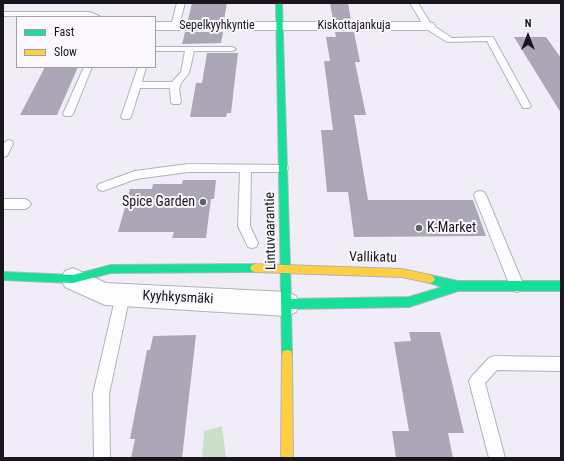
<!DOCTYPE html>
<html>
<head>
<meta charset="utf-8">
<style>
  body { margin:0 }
  #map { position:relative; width:564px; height:461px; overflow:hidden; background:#f0edf8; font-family:"Roboto Condensed",sans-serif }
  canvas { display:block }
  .frame { position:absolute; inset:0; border:4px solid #19161d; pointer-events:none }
  .legend { position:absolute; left:16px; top:16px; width:140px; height:52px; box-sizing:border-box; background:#faf8fd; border:1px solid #a09ea3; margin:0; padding:5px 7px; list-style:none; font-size:12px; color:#19161d }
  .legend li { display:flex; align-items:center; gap:8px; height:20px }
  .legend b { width:20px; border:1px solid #a09ea3 }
  .north { position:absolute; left:508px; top:16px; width:40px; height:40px; -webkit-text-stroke:3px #faf8fd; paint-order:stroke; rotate:0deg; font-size:11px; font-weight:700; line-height:16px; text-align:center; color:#19161d }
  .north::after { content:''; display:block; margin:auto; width:14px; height:18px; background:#19161d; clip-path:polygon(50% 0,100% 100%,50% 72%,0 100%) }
</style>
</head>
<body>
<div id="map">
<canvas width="564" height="461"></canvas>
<div class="frame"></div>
<ul class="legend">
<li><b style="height:5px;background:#16e098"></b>Fast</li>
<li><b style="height:5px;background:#ffcf43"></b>Slow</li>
</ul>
<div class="north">N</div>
</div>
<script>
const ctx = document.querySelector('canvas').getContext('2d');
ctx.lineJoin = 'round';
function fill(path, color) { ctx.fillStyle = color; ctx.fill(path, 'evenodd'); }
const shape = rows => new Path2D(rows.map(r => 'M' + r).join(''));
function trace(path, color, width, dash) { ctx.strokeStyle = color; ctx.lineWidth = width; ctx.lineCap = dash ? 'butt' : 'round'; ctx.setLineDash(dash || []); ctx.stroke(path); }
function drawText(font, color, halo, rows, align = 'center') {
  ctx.font = font + ' "Roboto Condensed",sans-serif'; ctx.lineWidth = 4; ctx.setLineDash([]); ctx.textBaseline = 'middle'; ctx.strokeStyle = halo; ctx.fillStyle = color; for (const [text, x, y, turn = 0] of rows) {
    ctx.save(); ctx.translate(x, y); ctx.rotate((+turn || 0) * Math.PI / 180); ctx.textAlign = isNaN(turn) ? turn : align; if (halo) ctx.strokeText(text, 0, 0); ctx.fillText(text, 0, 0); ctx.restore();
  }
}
fill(shape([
  [222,426,226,458,202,458,204,431]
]), '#cbe0c9');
fill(shape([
  [192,3,227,3,224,20,188,20],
  [330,3,348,3,351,20,333,20],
  [185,32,223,32,221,43,182,44],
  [335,32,354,32,360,62,355,62,366,115,354,115,368,200,473,200,486,236,354,237,348,192,327,192,321,130,333,130,324,61,330,61,326,37,336,37],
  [514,37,546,37,561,58,561,113],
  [207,53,238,53,231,113,227,113,226,117,190,117,196,83,202,83],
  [45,67,78,67,57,115,20,115],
  [183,180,216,180,214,199,211,199,206,238,172,238,174,232,118,232,130,189,152,189,153,184,182,184],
  [409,332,440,332,464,433,448,433,453,458,396,458,392,431,409,431,394,342,411,341],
  [196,335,182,458,131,458,135,439,130,439,147,350,150,350,153,336]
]), '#aca7b6');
const lane = shape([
  [177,3,185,3,179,26,175,28,171,26,177,3],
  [410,3,418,3,431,24,452,38,493,37,531,106,529,108,523,108,487,41,447,42,425,28,410,3],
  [3,12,90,12,101,17,4,16,3,12],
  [155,47,232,47,236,49,232,51,194,51,189,73,181,83,179,89,181,102,179,104,173,104,171,102,170,88,140,88,131,117,129,119,123,119,121,117,138,67,146,67,142,82,172,82,181,72,185,51,155,51,155,47],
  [84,67,92,67,73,114,71,116,65,116,63,114,84,67],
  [8,140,12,141,13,144,7,156,3,157,3,144,8,140],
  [188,164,287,165,288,168,287,171,283,172,251,172,250,226,258,243,256,247,252,248,248,247,238,226,240,172,188,172,136,179,103,191,99,190,97,187,99,184,135,171,188,164],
  [480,191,484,192,486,195,524,286,522,290,517,292,512,290,510,286,474,195,476,192,480,191],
  [3,199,25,199,29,201,31,204,29,207,25,209,3,209,3,199],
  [123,289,128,291,130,295,109,394,110,458,94,458,93,394,116,295,118,291,123,289],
  [494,356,561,357,561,371,497,370,485,383,505,458,489,458,469,381,472,376,489,358,494,356]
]);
const street = shape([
  [155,22,428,22,433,23,435,26,433,29,428,30,155,30,155,22],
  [73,268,106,283,287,292,296,296,299,304,296,312,287,316,105,305,65,287,61,279,65,271,73,268]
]);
const fast = shape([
  [276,3,282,3,291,299,409,297,442,287,427,282,425,279,427,276,430,275,458,281,561,281,561,291,458,291,409,307,291,309,292,355,291,359,287,360,283,359,282,355,276,3],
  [255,264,258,265,260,268,258,271,255,272,111,273,73,283,3,280,3,272,73,275,111,265,255,264]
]);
const slow = shape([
  [255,264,402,269,430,275,433,276,435,279,433,282,430,283,402,277,255,272,252,271,250,268,252,265,255,264],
  [287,350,291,351,292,355,293,458,281,458,282,355,283,351,287,350]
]);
trace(lane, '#b4b2ba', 2);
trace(street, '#b4b2ba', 2);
trace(fast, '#b4b2ba', 2);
trace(slow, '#b4b2ba', 2);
fill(lane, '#fdfcfe');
fill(street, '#fdfcfe');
fill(fast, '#16e098');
fill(slow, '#ffcf43');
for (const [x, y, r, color] of [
  [203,202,4,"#64616a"],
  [419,228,4,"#64616a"]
]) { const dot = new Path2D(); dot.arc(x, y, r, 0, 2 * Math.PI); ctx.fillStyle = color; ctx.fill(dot); trace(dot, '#faf8fd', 1.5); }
drawText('12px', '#19161d', '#faf8fd', [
  ["Sepelkyyhkyntie",217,26],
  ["Kiskottajankuja",354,26]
]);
drawText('14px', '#19161d', '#faf8fd', [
  ["Spice Garden",195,202],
  ["K-Market",427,228,"left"]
], 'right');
drawText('14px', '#19161d', '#faf8fd', [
  ["Lintuvaarantie",271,231,-91],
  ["Vallikatu",373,258,1],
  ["Kyyhkysmäki",178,298,3]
]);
</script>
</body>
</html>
